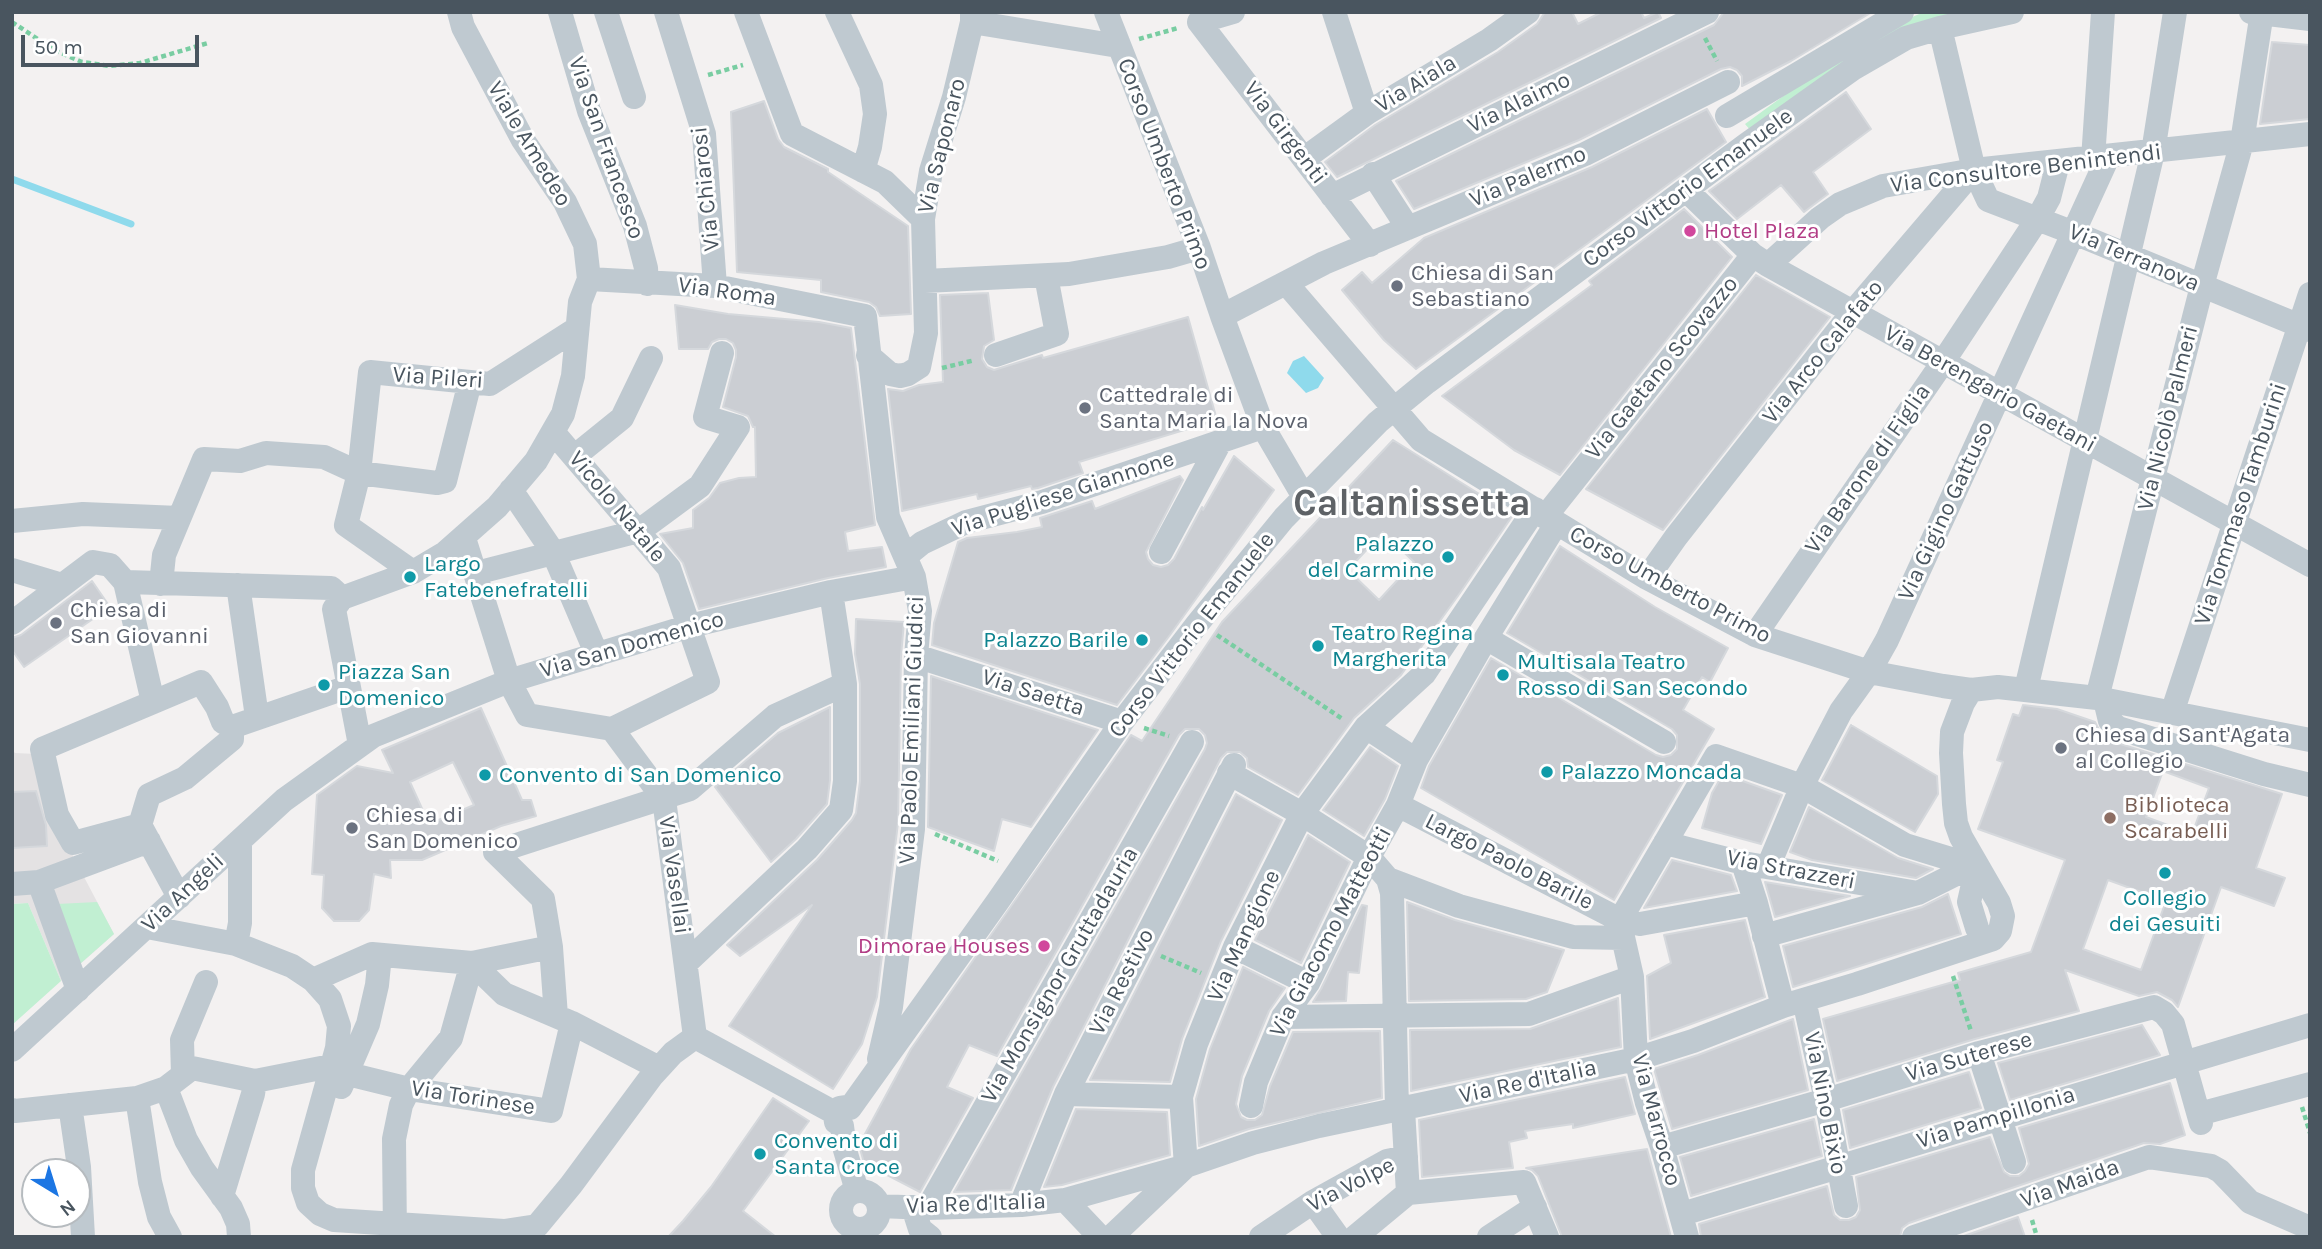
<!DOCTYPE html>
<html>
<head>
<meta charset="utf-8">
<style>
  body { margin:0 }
  #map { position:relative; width:2322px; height:1249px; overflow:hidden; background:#f3f1f1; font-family:Karla,sans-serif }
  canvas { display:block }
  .frame { position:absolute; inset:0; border:14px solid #49555f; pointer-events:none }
  .north { position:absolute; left:21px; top:1158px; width:70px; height:70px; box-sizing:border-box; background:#fff; border:2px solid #b6bbbf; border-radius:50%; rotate:142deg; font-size:19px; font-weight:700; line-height:28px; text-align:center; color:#49555f }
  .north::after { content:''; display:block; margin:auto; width:24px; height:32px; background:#1c76e3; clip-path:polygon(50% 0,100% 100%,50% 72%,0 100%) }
  .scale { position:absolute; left:21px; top:35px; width:178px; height:32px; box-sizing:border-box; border:4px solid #49555f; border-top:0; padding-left:9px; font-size:21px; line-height:24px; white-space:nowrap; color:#49555f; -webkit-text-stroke:5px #fff; paint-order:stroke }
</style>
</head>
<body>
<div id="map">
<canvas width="2322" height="1249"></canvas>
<div class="frame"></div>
<div class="north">N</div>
<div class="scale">50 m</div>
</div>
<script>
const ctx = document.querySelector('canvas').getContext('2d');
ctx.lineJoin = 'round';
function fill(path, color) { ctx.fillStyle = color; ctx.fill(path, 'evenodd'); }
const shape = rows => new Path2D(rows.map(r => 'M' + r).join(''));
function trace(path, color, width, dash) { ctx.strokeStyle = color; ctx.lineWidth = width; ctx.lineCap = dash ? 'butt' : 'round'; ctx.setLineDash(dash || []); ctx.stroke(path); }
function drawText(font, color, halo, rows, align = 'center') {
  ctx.font = font + ' Karla,sans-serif'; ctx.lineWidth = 6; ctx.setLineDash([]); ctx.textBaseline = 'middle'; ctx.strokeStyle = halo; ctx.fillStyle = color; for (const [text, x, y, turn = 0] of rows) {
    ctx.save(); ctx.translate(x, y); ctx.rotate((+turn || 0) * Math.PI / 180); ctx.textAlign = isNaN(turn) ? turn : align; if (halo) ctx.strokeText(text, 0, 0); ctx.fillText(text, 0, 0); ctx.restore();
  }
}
fill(shape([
  [12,750,15,753,36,754,53,818,114,934,61,981,28,903,12,904]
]), '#e4e2e3');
fill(shape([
  [1924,12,1968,12,1751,131,1745,124,1838,56,1884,29],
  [97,902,114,934,80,964,57,904],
  [28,903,61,981,12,1025,12,904]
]), '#c1efd2');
fill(shape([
  [1304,356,1324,378,1318,388,1306,393,1287,373,1293,361]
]), '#8fdaec');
trace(shape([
  [12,179,131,224]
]), '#8fdaec', 7);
const building = shape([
  [1545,12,1572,12,1578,24,1602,12,1641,12,1644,18,1658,12,1661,18,1337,177,1325,162,1375,125,1498,52,1537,24,1545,12],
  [1724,12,1872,12,1791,61,1742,86,1742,76,1737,70,1730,67,1721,69,1579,140,1414,209,1396,181,1714,25,1724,12],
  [2272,42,2310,45,2310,119,2260,124,2272,42],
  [1846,92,1871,129,1813,172,1828,194,1804,212,1781,185,1737,219,1709,191,1846,92],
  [764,101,778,139,784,147,828,169,828,172,908,226,911,314,880,316,876,307,869,302,821,292,821,280,737,272,731,112,764,101],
  [1707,109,1726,142,1416,369,1384,340,1342,290,1362,272,1372,283,1424,238,1592,167,1707,109],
  [1684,209,1732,257,1560,475,1514,450,1442,396,1592,285,1589,281,1684,209],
  [1756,275,1830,317,1663,530,1586,489,1756,275],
  [988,293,994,340,984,346,982,359,987,367,994,370,1042,355,1043,358,1188,317,1217,420,1079,462,1083,473,1038,488,1032,489,1031,486,978,499,977,494,902,511,888,389,903,391,919,385,943,382,940,295,988,293],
  [675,305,728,314,819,322,851,328,875,525,845,532,848,551,882,547,886,567,828,578,699,609,683,563,660,534,693,528,693,510,709,498,720,483,739,478,756,477,755,427,753,427,748,416,723,407,736,357,736,350,733,343,726,339,719,339,712,342,708,349,679,349,675,305],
  [1393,440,1513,515,1460,593,1401,675,1354,718,1298,795,1248,767,1247,758,1240,752,1227,752,1221,758,1053,1087,1011,1190,954,1192,1205,749,1207,743,1205,735,1199,729,1185,729,1179,735,997,1056,969,1045,947,1087,973,1098,920,1192,864,1163,859,1145,911,1049,1131,735,1142,741,1222,622,1393,440],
  [1383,532,1414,562,1379,600,1348,570,1383,532],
  [1234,456,1274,490,1170,635,1117,705,932,645,934,623,958,542,967,538,1017,532,1042,527,1040,518,1092,501,1095,509,1180,476,1183,480,1146,552,1148,559,1153,565,1161,567,1168,565,1174,559,1202,507,1203,510,1234,456],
  [1560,546,1655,607,1728,648,1710,682,1702,677,1683,710,1714,729,1614,900,1421,788,1429,766,1491,658,1656,755,1663,757,1671,755,1677,749,1677,735,1672,729,1507,633,1560,546],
  [92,581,110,607,24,667,12,650,12,638,21,635,92,581],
  [856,619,904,622,901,656,898,823,877,997,862,1044,833,1089,729,1026,812,905,740,956,727,945,817,860,852,820,856,813,860,781,860,684,855,654,856,619],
  [931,676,1098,730,1031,827,1002,819,994,851,928,827,931,676],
  [2023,705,2057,709,2095,722,2100,732,2114,742,2282,794,2256,868,2285,878,2274,906,2221,887,2178,1007,2172,1000,2157,992,2139,996,2065,970,2079,1011,1975,1039,1837,1081,1823,1019,1960,980,1958,973,2031,952,2065,860,1978,829,2003,762,1997,760,2013,714,2019,716,2023,705],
  [2163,771,2209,788,2192,834,2146,817,2163,771],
  [2108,880,2166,901,2141,970,2083,949,2108,880],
  [830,707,830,780,827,804,796,839,771,862,715,787,778,733,830,707],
  [481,708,522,800,531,800,536,816,501,826,422,860,390,860,391,878,374,874,369,910,359,921,334,921,322,908,324,875,312,874,317,795,357,766,393,773,382,750,481,708],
  [453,762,474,805,429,824,410,782,453,762],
  [1851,725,1937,776,1938,794,1915,832,1822,780,1851,725],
  [1370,747,1398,766,1385,799,1364,836,1323,810,1370,747],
  [1723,774,1782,795,1761,844,1702,828,1712,793,1723,774],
  [36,791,46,825,47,846,12,848,12,792,36,791],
  [1236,794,1282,820,1221,941,1182,1039,1170,1082,1090,1080,1236,794],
  [1809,807,1898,858,1933,869,1916,878,1812,860,1790,852,1809,807],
  [1308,835,1350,862,1301,963,1255,940,1308,835],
  [1672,860,1731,875,1737,891,1644,908,1672,860],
  [1765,882,1850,896,1775,917,1765,882],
  [1948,894,1961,934,1793,987,1783,946,1922,907,1948,894],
  [1407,902,1455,920,1564,950,1547,992,1526,999,1409,1001,1407,902],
  [1362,905,1367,906,1359,973,1348,972,1346,1001,1313,1002,1321,989,1362,905],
  [1745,920,1765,997,1650,1039,1647,976,1671,963,1664,935,1745,920],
  [1243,967,1285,988,1269,1011,1242,1076,1236,1104,1241,1117,1247,1120,1255,1120,1262,1115,1270,1086,1293,1032,1380,1031,1382,1098,1249,1129,1199,1146,1196,1099,1210,1049,1243,967],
  [1618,998,1621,1047,1411,1091,1410,1030,1530,1029,1618,998],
  [1793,1019,1808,1090,1672,1129,1654,1069,1698,1055,1793,1019],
  [2142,1025,2160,1055,2010,1100,1998,1063,2142,1025],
  [1969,1072,1981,1108,1850,1148,1843,1110,1969,1072],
  [1625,1077,1635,1114,1573,1128,1573,1124,1525,1131,1527,1138,1509,1142,1513,1168,1422,1177,1419,1120,1625,1077],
  [2170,1083,2185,1135,2160,1144,2144,1143,1909,1223,1902,1228,1900,1237,1701,1237,1699,1224,1827,1186,1834,1215,1840,1220,1849,1220,1856,1217,1860,1210,1856,1177,1990,1137,2004,1172,2010,1176,2019,1176,2025,1171,2029,1164,2019,1128,2170,1083],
  [773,1098,809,1121,743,1211,776,1237,668,1237,683,1221,711,1187,773,1098],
  [1076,1109,1167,1112,1170,1155,1062,1185,1044,1187,1076,1109],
  [1814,1119,1822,1156,1691,1196,1680,1157,1814,1119],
  [1647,1149,1671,1237,1562,1237,1538,1176,1532,1170,1526,1168,1647,1149],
  [2018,1217,2025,1237,1961,1237,2018,1217]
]);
fill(building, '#cbced3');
trace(building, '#d5d8dc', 2);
trace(shape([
  [12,22,54,50,82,62,110,66,140,63,208,43],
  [1705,38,1717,61],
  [1139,39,1178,28],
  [708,75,743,65],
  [942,368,975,360],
  [1217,635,1344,720],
  [1144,728,1169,736],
  [935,834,998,861],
  [1161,956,1201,973],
  [1953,976,1971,1031],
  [2302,1107,2310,1133],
  [2032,1220,2037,1237]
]), '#79cda2', 4.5, [5, 3.5]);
trace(shape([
  [560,12,589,111,635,226,646,268,647,284],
  [606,12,634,97],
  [666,12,704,134,715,286],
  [746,12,792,134,885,182,923,219],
  [837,12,871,85,875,114,870,147,863,171],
  [1106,12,1199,248,1222,316,1263,427,1304,497],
  [1233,12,1199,22,1370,245],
  [1334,12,1367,113],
  [2251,12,2310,19],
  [972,22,1118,46],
  [1940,28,1974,170,1988,200,2074,233,2310,330],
  [1727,116,1902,12],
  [1305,158,1367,113,1489,40,1528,12],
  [2093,159,2103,12],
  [1373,174,1408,228],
  [1686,190,1753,255,1768,265,2310,565],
  [1332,196,1707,12],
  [1768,265,1820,218,1840,204,1883,186,1974,170,2310,134],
  [589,279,715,286,865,316,888,517,914,577,920,611,916,656,913,829,891,1007,879,1059],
  [925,281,1069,274,1168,257,1199,248],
  [1286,283,1421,440,1647,578,1755,635,1869,672,1943,686,1971,690,1998,687,2097,698,2310,740],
  [1222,316,1324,263,1585,154,1728,82],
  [868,355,890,374,900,376,908,374,919,367,926,333,923,219,931,171,954,97,972,22,972,12],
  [996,355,1057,334,1046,276],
  [575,456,622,418,651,358],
  [511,490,553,552,597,655],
  [1545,517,1753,255],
  [12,521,83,514,179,518],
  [464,538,509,681,527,715,612,729,708,682,669,568,553,432],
  [1161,552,1220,442],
  [906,556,922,543,966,522,1042,502,1263,427],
  [12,570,62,585],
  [413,572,346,525,359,473,370,372,490,384,576,329],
  [476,573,639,531,700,486,738,427,705,417,722,353],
  [1647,578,1676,537,1852,313,1974,170],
  [125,582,153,702],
  [161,584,164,555,204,459,240,461,266,453,324,457,359,473,437,483,445,481,470,382],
  [238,585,257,717],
  [12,623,93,562,110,565,125,582,331,588,342,598],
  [1755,635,1943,362,2038,218,2049,198,2058,163],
  [1486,638,1664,742],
  [916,656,1122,722],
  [2026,689,2153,152,2175,12],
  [2097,698,2202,286,2242,142,2262,12],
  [2105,700,2110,721,2118,728,2264,774,2310,785],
  [2172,713,2310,294],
  [612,729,664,799,695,1037],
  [360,745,334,609,342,598,413,572,445,553,497,507,536,461,563,414,573,376,580,302,589,279,585,244,565,202,523,140,463,27,459,12],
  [1416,760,1486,638,1556,524],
  [1229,773,1302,814,1369,857,1388,879,1459,906,1573,937,1623,938],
  [1398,805,1620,920,1640,924,1756,903],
  [140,825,149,795,185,778,232,739,232,727],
  [1665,843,1743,863,1918,893],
  [1743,863,1756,903,1783,1006],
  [1768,867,1802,786,1841,711,1869,672,1887,640,2108,157],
  [1388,879,1392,893,1397,1110],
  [39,882,78,990],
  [12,884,39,882,149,841],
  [179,897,140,825,73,843,57,815,42,749,201,682,217,707,223,722,232,727,348,687],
  [1620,920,1716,756,1802,786,1905,845,1977,867],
  [1620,924,1632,977,1636,1059,1647,1103,1662,1147,1687,1237],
  [147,927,236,944,292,966,313,980,330,999,339,1026,337,1048,303,1170,303,1188,308,1203,320,1214,334,1220,504,1231,537,1226,571,1185,651,1077,673,1053,695,1037,835,1113],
  [1977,928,1969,902,1977,867],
  [1764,936,1918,893,1962,871,1977,867],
  [236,944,240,923,240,841],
  [1235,947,1308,983],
  [686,963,807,849,841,810,845,781,845,684,831,592],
  [313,980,372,954,472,963,551,947],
  [1804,1000,1826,1100,1846,1206],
  [556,1016,551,947,543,899,495,852,690,789,775,716,845,684],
  [1283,1017,1529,1014,1632,977],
  [12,1050,284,800,373,736,509,681,690,626,831,592,914,577],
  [1979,1053,2014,1162],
  [348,1074,409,1089,551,1111,572,1023],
  [183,1075,182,1040,206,982],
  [341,1087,368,1024,377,985,380,955],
  [166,1088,186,1140,202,1168,231,1208,238,1224,239,1237],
  [1066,1094,1181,1097],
  [137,1098,150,1182,159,1217,170,1237],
  [70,1105,79,1167,83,1237],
  [1251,1106,1256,1082,1283,1017,1308,983,1369,857,1398,805,1416,760,1366,727],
  [847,1107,840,1108,835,1116,836,1122,842,1126,845,1150,857,1191],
  [850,1108,998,901,1122,722,1198,623,1284,518,1378,422,1427,382,1746,145,1854,68,1906,38,1940,28,2012,12],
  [1403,1109,1408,1193,1524,1182,1547,1237],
  [12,1110,15,1111,137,1098,166,1088,192,1068,255,1081],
  [2199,1114,2310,1084],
  [1662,1147,1826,1100,1979,1053,2154,1007,2164,1013,2173,1024,2201,1123],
  '841 1210a19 19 0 1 1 38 0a19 19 0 1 1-38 0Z',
  [222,1196,253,1094,255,1081,331,1066],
  [1065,1200,1100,1237],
  [1313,1202,1338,1237],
  [1021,1205,1066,1094,1234,765],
  [879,1206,928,1208,1021,1205,1065,1200,1186,1166,1253,1143,1319,1126,1636,1059,1693,1041,1783,1006,1857,984,1993,939,2000,931,2003,916,1999,903,1961,837,1956,823,1954,804,1951,753,1952,732,1963,703,1971,690],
  [913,1207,920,1229,930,1237],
  [928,1208,1192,742],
  [1682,1214,2310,1025],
  [395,1237,394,1139,401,1105,409,1089,451,1038,472,963,504,994,572,1023,659,1068],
  [1111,1237,1186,1166,1181,1097,1196,1044,1235,947,1302,814,1366,727,1424,674,1535,509],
  [1261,1237,1313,1202,1387,1161,1406,1157],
  [1355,1237,1408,1193],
  [1489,1237,1535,1207],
  [1914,1237,2149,1157,2211,1166,2220,1171,2250,1202,2310,1228]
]), '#bfc9d0', 24);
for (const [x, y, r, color] of [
  [1690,231,7,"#d1479c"],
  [1397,286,7,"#6b7280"],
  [1085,408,7,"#6b7280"],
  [1448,557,7,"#0f9aa8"],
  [410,577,7,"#0f9aa8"],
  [56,623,7,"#6b7280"],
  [1142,640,7,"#0f9aa8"],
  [1318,646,7,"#0f9aa8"],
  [1503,675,7,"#0f9aa8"],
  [324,685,7,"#0f9aa8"],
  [2061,748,7,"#6b7280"],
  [1547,772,7,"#0f9aa8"],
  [485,775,7,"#0f9aa8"],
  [2110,818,7,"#8d6e63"],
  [352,828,7,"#6b7280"],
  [2165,873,7,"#0f9aa8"],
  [1044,946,7,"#d1479c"],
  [760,1154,7,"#0f9aa8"]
]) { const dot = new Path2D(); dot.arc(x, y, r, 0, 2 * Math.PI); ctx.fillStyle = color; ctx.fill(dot); trace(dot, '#fff', 2.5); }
drawText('23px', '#49555f', '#fff', [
  ["Via Aiala",1416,84,-31],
  ["Via Alaimo",1519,103,-26],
  ["Via Girgenti",1285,133,53],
  ["Viale Amedeo",529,144,59],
  ["Via Saponaro",942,146,-76],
  ["Via San Francesco",606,148,71],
  ["Corso Umberto Primo",1164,164,69],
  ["Via Consultore Benintendi",2026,169,-7],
  ["Via Palermo",1528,177,-23],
  ["Corso Vittorio Emanuele",1688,188,-36],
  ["Via Chiarosi",706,189,-96],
  ["Via Terranova",2134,258,23],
  ["Via Roma",727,292,8],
  ["Via Arco Calafato",1823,352,-51],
  ["Via Gaetano Scovazzo",1662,368,-51],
  ["Via Pileri",438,378,4],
  ["Via Berengario Gaetani",1990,389,29],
  ["Via Nicolò Palmeri",2168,418,-76],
  ["Via Barone di Figlia",1868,469,-55],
  ["Via Pugliese Giannone",1063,494,-18],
  ["Via Tommaso Tamburini",2241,504,-72],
  ["Vicolo Natale",617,507,50],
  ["Via Gigino Gattuso",1946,511,-65],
  ["Corso Umberto Primo",1670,585,28],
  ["Corso Vittorio Emanuele",1192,635,-52],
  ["Via San Domenico",632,645,-16],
  ["Via Saetta",1033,693,18],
  ["Via Paolo Emiliani Giudici",912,730,-88],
  ["Largo Paolo Barile",1509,862,27],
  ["Via Strazzeri",1791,870,11],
  ["Via Vasellai",674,875,82],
  ["Via Angeli",183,893,-43],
  ["Via Giacomo Matteotti",1331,932,-62],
  ["Via Mangione",1244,936,-65],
  ["Via Monsignor Gruttadauria",1060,975,-60],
  ["Via Restivo",1122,982,-63],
  ["Via Suterese",1969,1057,-16],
  ["Via Re d'Italia",1528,1082,-12],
  ["Via Torinese",473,1098,9],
  ["Via Nino Bixio",1825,1103,79],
  ["Via Pampillonia",1996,1118,-17],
  ["Via Marrocco",1656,1120,75],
  ["Via Maida",2070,1184,-20],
  ["Via Volpe",1351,1185,-27],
  ["Via Re d'Italia",976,1204,-2]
]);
drawText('23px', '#b23c85', '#fff', [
  ["Hotel Plaza",1704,231],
  ["Dimorae Houses",1030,946,"right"]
], 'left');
drawText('23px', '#5b616d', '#fff', [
  ["Chiesa di San",1411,273],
  ["Sebastiano",1411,299],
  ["Cattedrale di",1099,395],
  ["Santa Maria la Nova",1099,421],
  ["Chiesa di",70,610],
  ["San Giovanni",70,636],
  ["Chiesa di Sant'Agata",2075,735],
  ["al Collegio",2075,761],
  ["Chiesa di",366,815],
  ["San Domenico",366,841]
], 'left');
drawText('23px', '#0d838f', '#fff', [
  ["Palazzo",1434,544,"right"],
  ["del Carmine",1434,570,"right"],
  ["Largo",424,564],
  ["Fatebenefratelli",424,590],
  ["Teatro Regina",1332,633],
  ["Margherita",1332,659],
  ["Palazzo Barile",1128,640,"right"],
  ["Multisala Teatro",1517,662],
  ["Rosso di San Secondo",1517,688],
  ["Piazza San",338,672],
  ["Domenico",338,698],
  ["Palazzo Moncada",1561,772],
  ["Convento di San Domenico",499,775],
  ["Collegio",2165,898,"center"],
  ["dei Gesuiti",2165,924,"center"],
  ["Convento di",774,1141],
  ["Santa Croce",774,1167]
], 'left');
drawText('23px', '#785e54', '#fff', [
  ["Biblioteca",2124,805],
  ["Scarabelli",2124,831]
], 'left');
drawText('bold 37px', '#5e6266', '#fff', [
  ["Caltanissetta",1412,504]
]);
</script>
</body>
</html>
